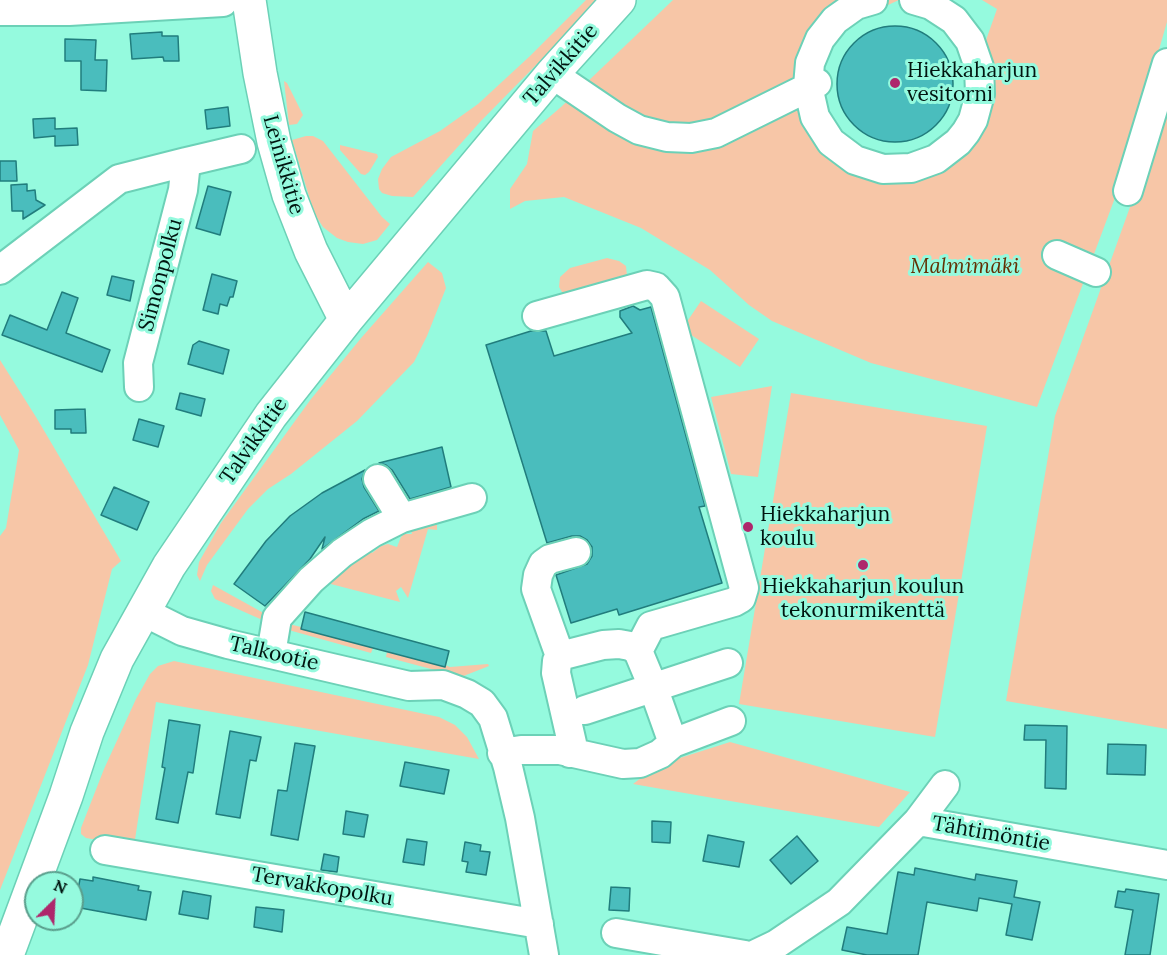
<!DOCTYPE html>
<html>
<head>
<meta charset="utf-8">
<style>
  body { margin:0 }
  #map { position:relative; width:1167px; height:955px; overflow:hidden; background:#95fade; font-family:Lora,serif }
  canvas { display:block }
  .north { position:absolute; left:24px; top:871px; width:60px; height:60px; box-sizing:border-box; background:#95fade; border:2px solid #5a9e8c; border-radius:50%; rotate:24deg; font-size:16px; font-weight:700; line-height:24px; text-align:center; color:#011510 }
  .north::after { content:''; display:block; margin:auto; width:21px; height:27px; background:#ae276c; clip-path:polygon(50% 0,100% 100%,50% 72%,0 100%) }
</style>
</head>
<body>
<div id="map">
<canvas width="1167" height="955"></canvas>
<div class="north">N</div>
</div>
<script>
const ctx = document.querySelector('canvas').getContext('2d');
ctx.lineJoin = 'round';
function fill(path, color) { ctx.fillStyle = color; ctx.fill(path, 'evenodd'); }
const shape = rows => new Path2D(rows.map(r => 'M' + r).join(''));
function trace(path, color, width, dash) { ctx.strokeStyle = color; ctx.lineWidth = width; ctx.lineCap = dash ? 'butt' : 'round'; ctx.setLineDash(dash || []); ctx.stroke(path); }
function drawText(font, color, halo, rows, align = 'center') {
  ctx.font = font + ' Lora,serif'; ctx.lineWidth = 6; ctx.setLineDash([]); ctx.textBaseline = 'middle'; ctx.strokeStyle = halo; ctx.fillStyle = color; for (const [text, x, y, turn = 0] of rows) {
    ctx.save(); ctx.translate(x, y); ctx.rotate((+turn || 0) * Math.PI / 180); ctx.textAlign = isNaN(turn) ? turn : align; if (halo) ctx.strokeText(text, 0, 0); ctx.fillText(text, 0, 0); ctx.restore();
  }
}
fill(shape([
  [586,0,600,0,480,122,413,197,392,196,382,193,379,189,378,179,382,169,391,157,440,131,478,104,530,56],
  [673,0,899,0,888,5,871,9,854,17,823,51,817,96,838,139,897,164,950,142,997,9,982,0,1167,0,1167,22,1119,187,1037,407,871,363,772,321,749,305,710,270,641,228,564,197,525,201,510,209,510,189,527,164,533,131,561,107],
  [284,81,287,83,303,115,297,124,289,125],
  [1167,104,1167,729,1006,701,1055,416],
  [306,136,313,136,323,141,382,217,390,224,377,240,363,244,348,242,337,238,323,227,314,213,292,140],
  [340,145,377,154,378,157,369,172,365,175,361,174,340,150],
  [607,258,619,261,626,266,627,276,565,297,559,287,560,277,570,268],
  [428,262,442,273,446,288,427,336,414,362,357,421,291,474,268,489,248,509,207,565,200,581,197,575,199,562,221,523,311,399,362,337],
  [701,301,759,339,740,367,682,329],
  [0,360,36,417,121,561,112,569,88,665,0,890,0,536,6,528,19,450,0,415],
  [772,386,758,477,731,474,711,397],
  [791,393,987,426,935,737,739,704],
  [432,515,437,524,437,530,428,529,408,598,401,587,396,591,400,602,327,583,366,542,372,553,381,546,388,544,397,547,401,537,404,534,412,534,408,521],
  [213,585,269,616,267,622,215,599,211,591],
  [285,623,301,627,301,629,373,648,371,653,285,629],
  [387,652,444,667,445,665,450,667,488,664,489,666,461,677,386,657],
  [174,661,439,717,455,725,467,737,479,759,156,702,134,846,86,838,81,834,81,828,104,769,136,699,150,674,158,666],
  [730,742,910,792,879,827,633,784,658,765]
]), '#f7c6a7');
const building = shape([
  '837 84a58 58 0 1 1 116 0a58 58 0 1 1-116 0Z',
  [162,32,162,36,178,36,179,61,164,61,163,57,132,59,130,34,162,32],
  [65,39,96,40,95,60,107,60,106,91,81,90,81,61,65,61,65,39],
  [228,107,230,126,207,129,205,110,228,107],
  [55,118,55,129,77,128,78,145,55,146,55,136,34,138,33,119,55,118],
  [0,161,16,161,17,181,0,181,0,161],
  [27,184,27,191,35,190,36,200,45,205,23,219,23,211,12,211,11,185,27,184],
  [208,186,231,192,220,235,196,228,208,186],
  [212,274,237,281,233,297,230,297,227,306,220,304,218,314,203,310,212,274],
  [112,276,134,281,130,301,107,295,112,276],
  [62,292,78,298,66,333,110,350,102,372,2,335,10,315,47,330,62,292],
  [633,306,640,310,651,307,705,506,699,507,722,583,619,615,617,609,571,623,556,575,587,564,592,556,592,547,587,540,580,536,572,536,547,543,486,345,531,331,546,331,554,356,632,333,620,317,620,311,633,306],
  [199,341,229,350,223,374,188,364,193,345,199,341],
  [180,393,205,399,201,416,176,409,180,393],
  [85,409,86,433,71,433,71,429,55,429,55,410,85,409],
  [139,419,164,426,158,447,133,440,139,419],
  [442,447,451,487,410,499,392,470,386,465,379,463,442,447],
  [365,470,362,479,364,487,379,511,363,519,322,549,325,537,310,559,265,606,234,584,266,541,290,516,322,493,365,470],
  [114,487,149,502,137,530,101,515,114,487],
  [305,612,449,651,445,667,301,629,305,612],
  [169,720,200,725,193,773,188,772,178,823,156,819,165,768,162,767,169,720],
  [1025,725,1067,726,1066,789,1045,788,1046,740,1024,740,1025,725],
  [230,731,261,737,256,761,250,760,240,818,216,814,230,731],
  [295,743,315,746,298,840,271,835,278,790,287,791,295,743],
  [1108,744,1146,745,1145,775,1107,774,1108,744],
  [405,762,449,770,444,794,400,786,405,762],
  [346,811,368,815,364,837,343,834,346,811],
  [652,821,671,822,670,843,652,842,652,821],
  [708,835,744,842,739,867,703,861,708,835],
  [797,836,818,861,791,884,770,860,797,836],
  [407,839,427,842,424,865,403,862,407,839],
  [465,842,481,845,480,851,490,852,486,875,466,872,468,862,462,861,465,842],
  [324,854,339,857,337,872,321,870,324,854],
  [915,868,975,880,976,874,1017,881,1014,897,1040,902,1032,940,1006,935,1012,904,979,898,977,911,927,902,918,955,867,955,842,950,847,927,887,934,898,872,914,875,915,868],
  [93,877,139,886,138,890,151,892,146,920,75,907,80,879,93,881,93,877],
  [611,887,630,888,629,911,609,910,611,887],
  [1126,889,1159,894,1150,955,1125,955,1133,910,1115,907,1118,891,1125,892,1126,889],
  [183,891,211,896,208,919,179,914,183,891],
  [256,907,284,910,282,932,254,927,256,907]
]);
fill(building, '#4abdbd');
trace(building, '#217d7d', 1.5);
const minor = shape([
  [873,0,856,5,835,20,820,39,810,63,808,86,815,117,831,142,855,160,883,169,911,168,936,159,958,142,966,132,973,120,980,94,979,67,970,41,954,20,931,5,914,0],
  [0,11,69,11,223,2],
  [552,74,617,118,639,130,667,137,691,138,716,133,817,83],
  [186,162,241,149],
  [1128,191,1167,63],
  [1057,255,1096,272],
  [0,270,119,179,186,162,183,190,138,363,139,387],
  [537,316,647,285,656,287,665,297,744,588,741,598,734,602,651,626,638,651],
  [378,479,402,518],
  [142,611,182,631,228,644,409,686,443,685,467,694,482,703,493,718,508,767,520,818,544,955],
  [271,654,277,618,311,580,342,553,372,533,402,518,472,498],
  [560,656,536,589,538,575,543,564,550,559,576,552],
  [585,710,728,663],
  [502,753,521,750,560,750,623,764,640,763,660,754,673,743,731,721],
  [570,753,572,743,556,673,557,661,560,656,603,645,619,644,630,646,638,651,653,687,673,743],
  [918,821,945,785],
  [105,850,539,924],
  [616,933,745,955],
  [754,955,775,945,839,902,918,821,1167,865]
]);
const major = shape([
  [249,0,260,73,274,142,289,195,311,251,346,320],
  [7,955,66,796,87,732,117,659,169,566,271,415,346,320,552,74,619,0]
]);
trace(minor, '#6cd1b7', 32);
trace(major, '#6cd1b7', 36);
trace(minor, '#fff', 28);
trace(major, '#fff', 33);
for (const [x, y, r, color] of [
  [895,83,6,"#ae276c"],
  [748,527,6,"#ae276c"],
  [863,565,6,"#ae276c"]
]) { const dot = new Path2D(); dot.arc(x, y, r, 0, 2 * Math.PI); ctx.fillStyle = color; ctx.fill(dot); trace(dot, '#95fade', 2); }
drawText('21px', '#011510', '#95fade', [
  ["Talvikkitie",561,65,-49],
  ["Leinikkitie",283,165,74],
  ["Simonpolku",161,275,-75],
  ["Talvikkitie",254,441,-55],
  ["Talkootie",274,654,13],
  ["Tähtimöntie",991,834,10],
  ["Tervakkopolku",322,887,10]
]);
drawText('21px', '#011510', '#95fade', [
  ["Hiekkaharjun",907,71],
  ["vesitorni",907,95],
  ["Hiekkaharjun",760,515],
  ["koulu",760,539],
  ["Hiekkaharjun koulun",863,587,"center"],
  ["tekonurmikenttä",863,611,"center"]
], 'left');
drawText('italic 21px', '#633003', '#95fade', [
  ["Malmimäki",965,267]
]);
</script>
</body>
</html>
